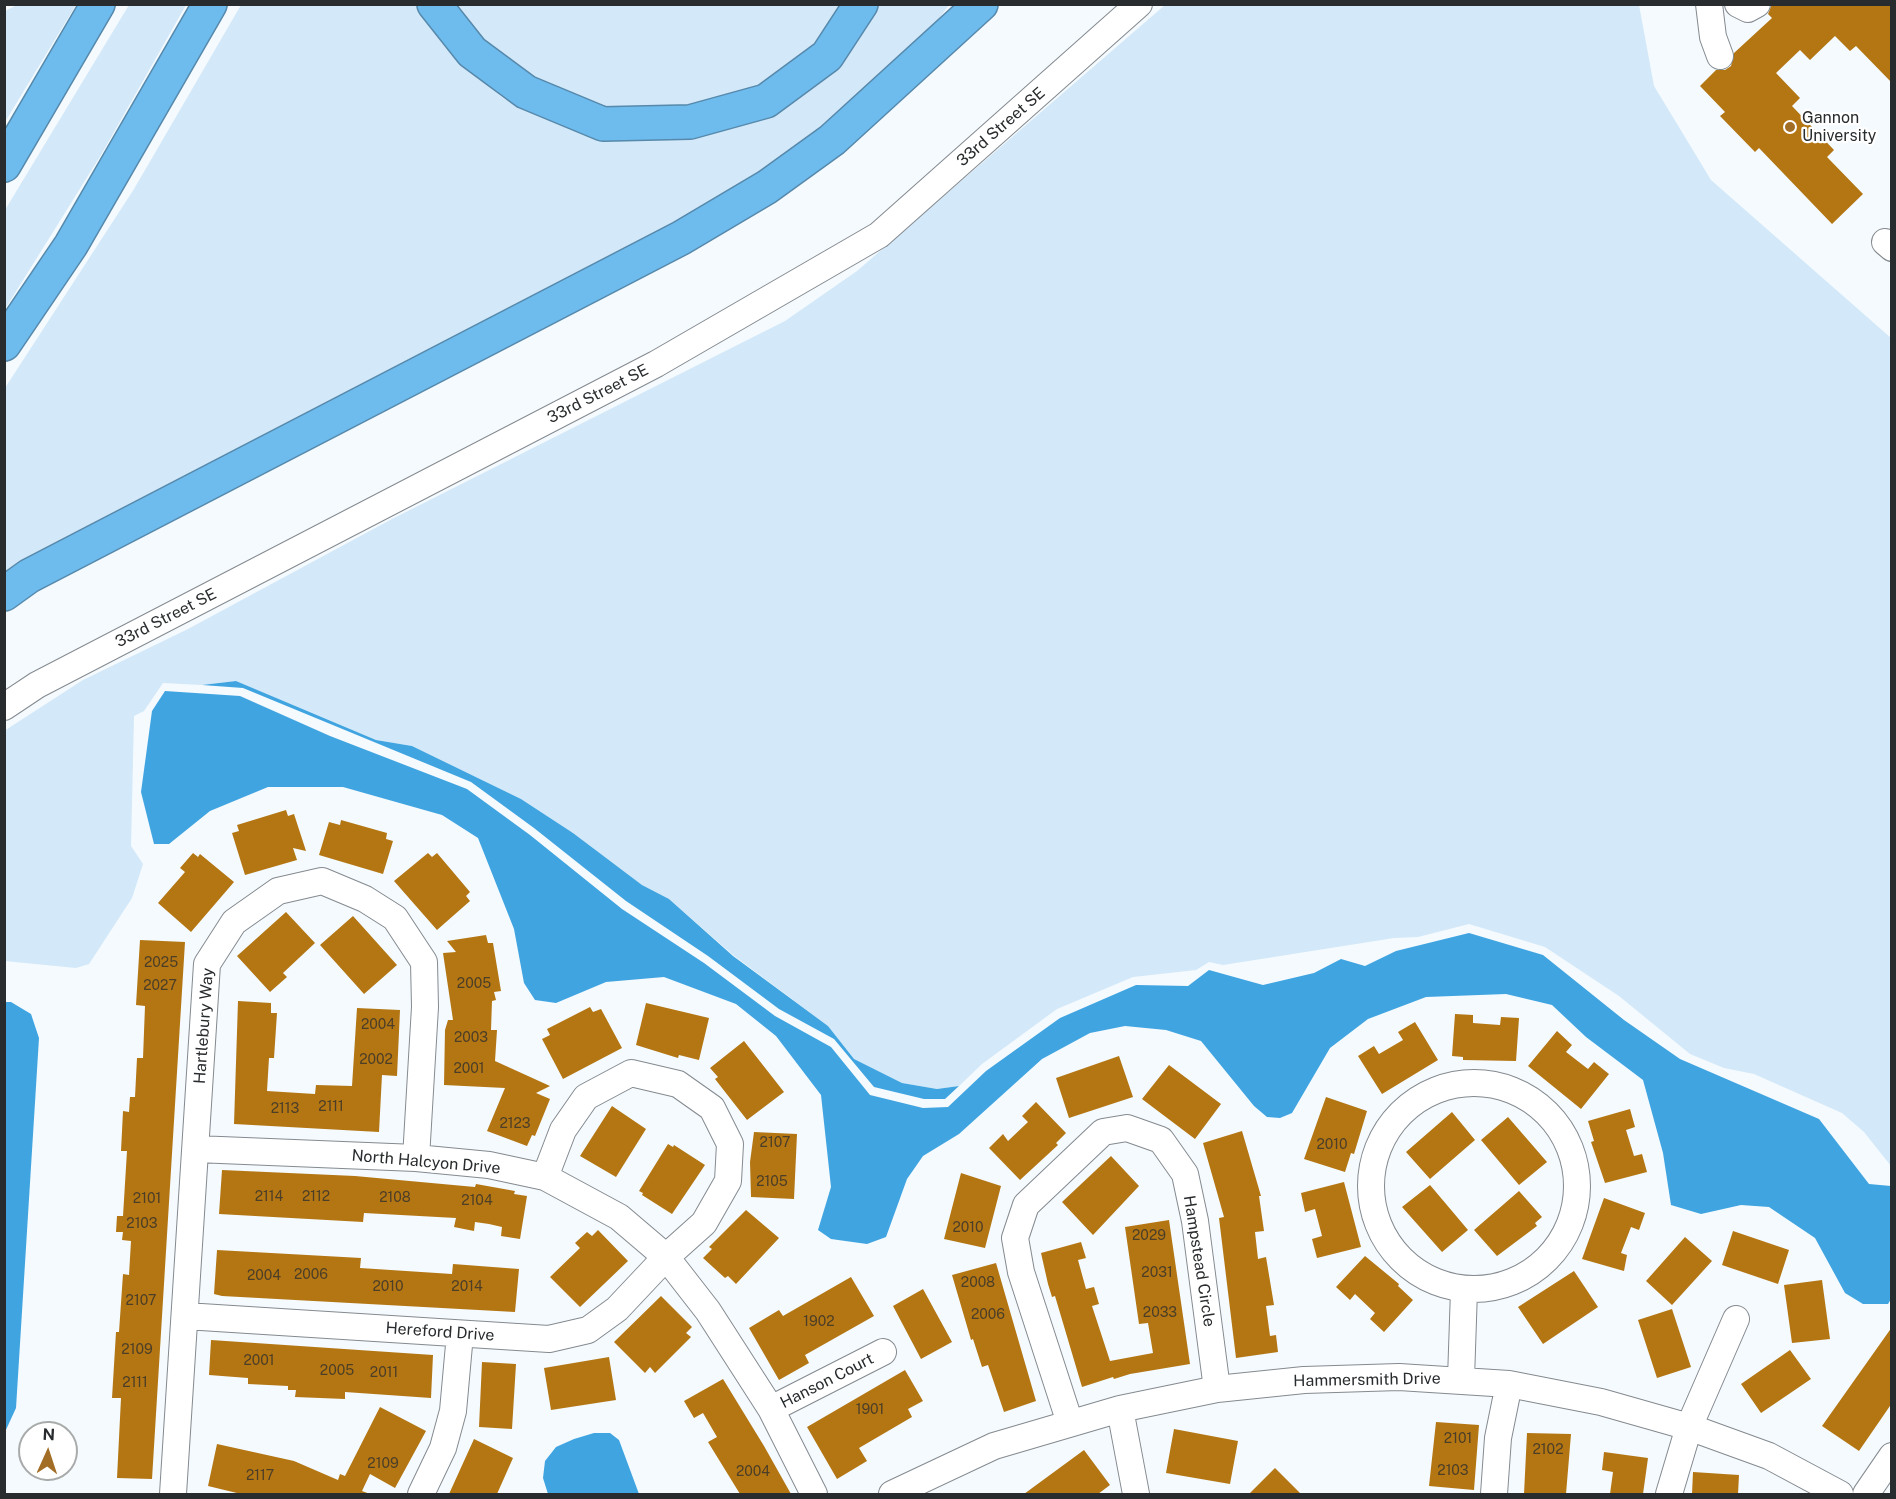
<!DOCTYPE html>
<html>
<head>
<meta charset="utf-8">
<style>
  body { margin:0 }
  #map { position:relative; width:1896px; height:1499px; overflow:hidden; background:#f4fafe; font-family:"Public Sans",sans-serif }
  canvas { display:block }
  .frame { position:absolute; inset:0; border:6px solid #292c2e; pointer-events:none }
  .north { position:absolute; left:18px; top:1421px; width:60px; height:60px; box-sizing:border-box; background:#fff; border:2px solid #a9abab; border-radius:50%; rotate:3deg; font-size:16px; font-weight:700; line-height:24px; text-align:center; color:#292c2e }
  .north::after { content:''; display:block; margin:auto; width:21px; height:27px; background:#a26e26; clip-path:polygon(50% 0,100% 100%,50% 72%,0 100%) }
</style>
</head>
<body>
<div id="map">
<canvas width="1896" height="1499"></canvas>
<div class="frame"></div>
<div class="north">N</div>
</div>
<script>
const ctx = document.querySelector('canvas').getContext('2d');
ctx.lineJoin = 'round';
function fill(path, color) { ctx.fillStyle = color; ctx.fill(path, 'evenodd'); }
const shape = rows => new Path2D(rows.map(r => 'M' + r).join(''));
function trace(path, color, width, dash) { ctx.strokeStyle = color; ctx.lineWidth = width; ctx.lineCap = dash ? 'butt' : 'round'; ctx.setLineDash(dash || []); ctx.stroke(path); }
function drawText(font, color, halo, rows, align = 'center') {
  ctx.font = font + ' "Public Sans",sans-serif'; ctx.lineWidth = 4.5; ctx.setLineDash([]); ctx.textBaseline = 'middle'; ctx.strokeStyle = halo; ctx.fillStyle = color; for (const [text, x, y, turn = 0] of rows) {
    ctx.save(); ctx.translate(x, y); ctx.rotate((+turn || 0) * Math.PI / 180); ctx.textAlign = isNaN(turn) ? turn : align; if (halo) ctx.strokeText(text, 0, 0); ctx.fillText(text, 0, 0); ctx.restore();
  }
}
fill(shape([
  [17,5,76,5,5,122,5,11],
  [129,5,186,5,101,155,5,309,5,210],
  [241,5,418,5,468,69,503,98,540,117,578,130,719,127,871,5,949,5,916,49,786,164,5,576,5,388,134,189],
  [447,5,847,5,806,54,772,80,723,102,676,112,586,107,506,69],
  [1165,5,1639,5,1654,86,1711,180,1891,338,1891,1166,1864,1132,1842,1113,1754,1074,1724,1068,1690,1054,1619,996,1545,947,1469,924,1418,937,1394,938,1223,965,1209,962,1196,970,1133,977,1057,1009,982,1064,959,1086,937,1089,902,1083,854,1059,828,1026,733,955,669,899,642,885,573,833,521,799,412,746,376,740,236,681,202,685,163,683,144,711,134,716,131,846,143,864,132,898,89,964,76,968,5,961,4,731,83,680,188,629,392,519,785,321,857,271]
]), '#d3e8f8');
fill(shape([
  [236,681,376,740,412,746,521,799,573,833,642,885,669,899,733,956,828,1026,854,1059,902,1083,937,1089,959,1086,945,1099,924,1099,874,1087,834,1039,779,1009,708,956,626,901,534,828,471,782,243,688,202,685],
  [165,691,240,696,330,736,467,789,530,835,622,909,704,963,775,1016,831,1047,870,1095,923,1108,948,1107,986,1071,1060,1018,1136,985,1188,986,1209,970,1263,985,1314,973,1341,959,1365,966,1396,951,1469,933,1543,955,1624,1020,1680,1059,1819,1119,1869,1184,1891,1186,1891,1299,1888,1304,1863,1304,1845,1293,1815,1238,1769,1207,1741,1205,1701,1214,1671,1205,1663,1153,1643,1080,1586,1037,1552,1005,1506,994,1426,997,1368,1019,1330,1048,1292,1113,1280,1118,1267,1117,1254,1106,1201,1041,1166,1030,1125,1026,1090,1033,1042,1059,959,1134,923,1156,907,1179,886,1237,867,1244,831,1239,818,1230,831,1187,821,1095,776,1036,736,1004,664,977,606,982,556,1003,535,1000,524,983,514,929,478,838,442,815,343,787,268,787,210,811,169,844,154,844,141,792,152,711],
  [5,1002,11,1002,31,1014,39,1038,16,1408,5,1432],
  [594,1433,610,1433,619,1440,639,1494,548,1494,543,1478,545,1461,556,1447,574,1439]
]), '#40a4e0');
fill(shape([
  [1772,4,1892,4,1892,83,1856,46,1850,51,1835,36,1810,60,1800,50,1776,73,1800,98,1792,106,1834,150,1827,157,1863,194,1832,224,1759,148,1755,152,1720,116,1725,112,1700,86,1716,70,1725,70,1731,66,1734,53,1772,18,1768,14],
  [286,810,288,816,294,814,306,851,293,848,297,860,245,875,232,833,239,831,237,825],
  [341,820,387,833,386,839,393,841,383,874,319,855,329,822,340,825],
  [193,853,198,857,200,854,234,882,191,932,158,903,185,872,180,868],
  [428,853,432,857,437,853,470,892,466,896,470,901,437,930,394,881],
  [286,912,315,943,283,973,287,977,270,992,237,956],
  [353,916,397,965,364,994,320,945],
  [486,935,488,943,493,943,501,991,494,992,496,1000,492,1001,491,1030,497,1030,495,1061,550,1086,536,1093,550,1099,535,1136,532,1135,527,1146,487,1131,505,1088,444,1085,445,1030,448,1020,453,1020,443,953,456,952,447,941],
  [140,940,185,942,152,1479,117,1478,121,1398,112,1398,116,1332,119,1332,123,1274,129,1275,131,1241,122,1240,123,1232,116,1232,117,1216,123,1216,127,1151,121,1151,123,1111,129,1112,130,1097,135,1097,137,1058,143,1058,145,1006,136,1005],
  [238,1001,271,1003,271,1013,277,1013,274,1058,269,1058,267,1091,315,1094,316,1085,352,1086,357,1008,400,1010,397,1076,382,1075,379,1132,234,1124],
  [646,1003,709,1018,699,1060,679,1055,678,1058,636,1045],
  [590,1007,593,1012,601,1009,622,1048,563,1079,542,1039,550,1035,547,1029],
  [1455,1014,1473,1015,1473,1023,1486,1024,1500,1025,1501,1017,1519,1018,1516,1061,1463,1060,1463,1057,1452,1056],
  [1415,1022,1438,1060,1382,1094,1358,1056,1374,1046,1379,1054,1403,1040,1398,1032],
  [1557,1031,1572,1045,1566,1052,1588,1069,1594,1062,1609,1074,1581,1109,1528,1066],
  [744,1041,784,1092,747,1120,715,1079,718,1077,710,1068],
  [1119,1056,1133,1097,1069,1118,1056,1078],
  [1169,1065,1221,1104,1195,1139,1142,1099],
  [1326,1097,1367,1111,1354,1154,1351,1153,1345,1172,1304,1159],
  [1036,1102,1066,1133,1056,1143,1058,1145,1020,1180,989,1148,1003,1134,1008,1141,1028,1122,1022,1116],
  [612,1106,646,1129,616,1177,580,1156],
  [1630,1109,1635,1127,1626,1130,1634,1156,1642,1154,1647,1172,1605,1183,1591,1142,1594,1141,1588,1121],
  [1452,1112,1475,1140,1430,1179,1406,1152],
  [1508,1117,1547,1162,1519,1185,1481,1140],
  [1242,1131,1261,1196,1259,1196,1264,1231,1255,1232,1258,1259,1266,1257,1274,1305,1266,1306,1270,1336,1276,1335,1278,1352,1236,1358,1219,1218,1224,1217,1203,1143],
  [754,1132,797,1134,794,1199,751,1197,750,1162],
  [668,1144,673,1147,674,1145,705,1165,672,1214,642,1195,643,1193,639,1191],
  [1111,1156,1139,1186,1093,1235,1062,1202],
  [222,1170,355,1176,475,1187,476,1184,515,1191,514,1194,527,1196,520,1239,501,1236,502,1227,489,1224,475,1222,474,1231,454,1227,456,1218,364,1213,363,1222,219,1214],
  [961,1173,1001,1186,985,1248,944,1239],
  [1344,1182,1361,1247,1317,1258,1312,1239,1322,1236,1315,1209,1305,1212,1301,1193],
  [1430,1185,1468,1230,1442,1252,1402,1207],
  [1519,1191,1542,1217,1535,1223,1537,1226,1497,1256,1474,1230],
  [1604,1198,1645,1213,1639,1230,1631,1227,1621,1253,1627,1255,1624,1271,1582,1259],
  [746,1210,779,1238,736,1284,728,1276,725,1278,703,1258,712,1249,709,1247],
  [1169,1220,1190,1364,1130,1374,1114,1379,1113,1377,1082,1387,1055,1296,1052,1297,1048,1284,1041,1253,1081,1242,1086,1258,1078,1260,1086,1289,1094,1287,1099,1304,1092,1306,1110,1361,1153,1353,1148,1323,1139,1324,1125,1227],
  [598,1230,628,1261,580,1307,550,1277,580,1248,575,1243,587,1232,592,1236],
  [1733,1231,1789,1250,1778,1284,1722,1265],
  [1685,1237,1712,1261,1672,1305,1646,1281],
  [217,1250,361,1258,360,1268,452,1274,453,1264,519,1269,515,1312,222,1296,214,1294],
  [1365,1256,1399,1284,1398,1286,1413,1300,1384,1332,1370,1319,1375,1313,1355,1294,1350,1300,1336,1287],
  [996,1263,1036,1401,1004,1412,988,1365,982,1367,973,1339,971,1340,969,1333,952,1275],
  [1574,1271,1598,1307,1543,1344,1518,1307],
  [851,1277,874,1316,805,1355,809,1363,779,1380,749,1328,779,1310,783,1316],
  [1822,1280,1830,1339,1792,1343,1784,1285],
  [923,1289,952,1342,921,1359,893,1306],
  [661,1296,692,1327,686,1333,691,1337,655,1373,650,1367,645,1373,614,1342],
  [1672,1309,1691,1367,1657,1378,1638,1320],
  [1892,1327,1892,1403,1859,1451,1822,1426],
  [211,1340,433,1355,431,1398,345,1392,345,1399,295,1397,296,1390,288,1390,288,1386,248,1384,248,1378,209,1375],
  [1790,1350,1811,1379,1761,1413,1741,1384],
  [609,1357,616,1400,551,1410,544,1368],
  [482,1362,516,1364,512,1429,479,1427],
  [905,1370,923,1401,908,1409,912,1417,859,1448,867,1461,837,1479,807,1427],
  [723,1379,764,1446,791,1494,740,1494,708,1442,717,1437,703,1413,694,1418,684,1401],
  [380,1407,426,1431,395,1488,370,1474,362,1491,370,1494,241,1494,208,1486,217,1444,294,1461,338,1480,340,1474,345,1476],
  [1436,1422,1479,1425,1474,1490,1429,1486],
  [1174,1429,1238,1441,1230,1484,1166,1473],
  [1527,1433,1571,1434,1566,1494,1524,1494],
  [474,1439,513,1458,497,1494,449,1494],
  [1084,1450,1110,1485,1098,1494,1024,1494],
  [1604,1452,1648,1458,1643,1494,1610,1494,1613,1472,1602,1470],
  [1275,1468,1301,1494,1249,1494],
  [1693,1472,1739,1475,1738,1494,1692,1494]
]), '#b47613');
const minor = shape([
  [1709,4,1713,37,1720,56],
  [1738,4,1748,9,1757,4],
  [1885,242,1892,248],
  [4,707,37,685,656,364,879,235,1139,4],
  '1371 1186a103 103 0 1 1 206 0a103 103 0 1 1-206 0Z',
  [196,1149,416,1158,489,1165,545,1177,619,1217,666,1257,708,1311,771,1409,814,1494],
  [185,1316,549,1339,588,1330,617,1309,666,1257,704,1223,728,1181,730,1144,712,1108,678,1084,631,1073,586,1097,563,1130,545,1177],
  [1461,1379,1464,1290],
  [771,1409,883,1352],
  [1120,1409,1136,1494],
  [1070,1423,1021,1272,1015,1238,1026,1205,1103,1132,1127,1128,1161,1140,1185,1174,1195,1221,1217,1389],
  [173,1494,207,964,234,922,278,891,322,881,365,899,395,918,424,962,425,1007,416,1158],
  [421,1494,443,1448,453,1411,460,1334],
  [892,1494,994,1446,1120,1409,1217,1389,1304,1380,1399,1377,1509,1384,1601,1402,1689,1427,1769,1456,1840,1494],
  [1494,1494,1498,1438,1509,1384],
  [1669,1494,1689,1427,1736,1319],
  [1866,1494,1892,1456]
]);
const highway = shape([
  [434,4,472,52,526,92,603,124,690,122,766,101,827,56,861,4],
  [4,165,98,4],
  [4,344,71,245,210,4],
  [4,594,29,576,681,238,767,187,832,140,981,4]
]);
trace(minor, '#848a8f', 28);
trace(highway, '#5689ab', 36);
trace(minor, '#fff', 26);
trace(highway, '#6ebbee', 33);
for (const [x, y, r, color] of [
  [1790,127,6,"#a26e26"]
]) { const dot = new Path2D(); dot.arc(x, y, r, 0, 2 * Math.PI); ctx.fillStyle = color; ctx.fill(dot); trace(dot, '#fff', 2); }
drawText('14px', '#4c3e27', null, [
  ["2025",161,963],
  ["2005",474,984],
  ["2027",160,986],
  ["2004",378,1025],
  ["2003",471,1038],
  ["2002",376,1060],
  ["2001",469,1069],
  ["2111",331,1107],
  ["2113",285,1109],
  ["2123",515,1124],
  ["2107",775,1143],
  ["2010",1332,1145],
  ["2105",772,1182],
  ["2114",269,1197],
  ["2112",316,1197],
  ["2108",395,1198],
  ["2101",147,1199],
  ["2104",477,1201],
  ["2103",142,1224],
  ["2010",968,1228],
  ["2029",1149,1236],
  ["2031",1157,1273],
  ["2006",311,1275],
  ["2004",264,1276],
  ["2008",978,1283],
  ["2010",388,1287],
  ["2014",467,1287],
  ["2107",141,1301],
  ["2033",1160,1313],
  ["2006",988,1315],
  ["1902",819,1322],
  ["2109",137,1350],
  ["2001",259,1361],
  ["2005",337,1371],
  ["2011",384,1373],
  ["2111",135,1383],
  ["1901",870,1410],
  ["2101",1458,1439],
  ["2102",1548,1450],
  ["2109",383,1464],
  ["2103",1453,1471],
  ["2004",753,1472],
  ["2117",260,1476]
]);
drawText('16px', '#292c2e', '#fff', [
  ["Gannon",1802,118],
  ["University",1802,136]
], 'left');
drawText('16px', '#292c2e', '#fff', [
  ["33rd Street SE",1001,127,-41],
  ["33rd Street SE",598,394,-27],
  ["33rd Street SE",166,618,-27],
  ["Hartlebury Way",204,1026,-86],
  ["North Halcyon Drive",426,1162,5],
  ["Hampstead Circle",1199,1261,81],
  ["Hereford Drive",440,1332,4],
  ["Hammersmith Drive",1367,1380,-1],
  ["Hanson Court",827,1381,-27]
]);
</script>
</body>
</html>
